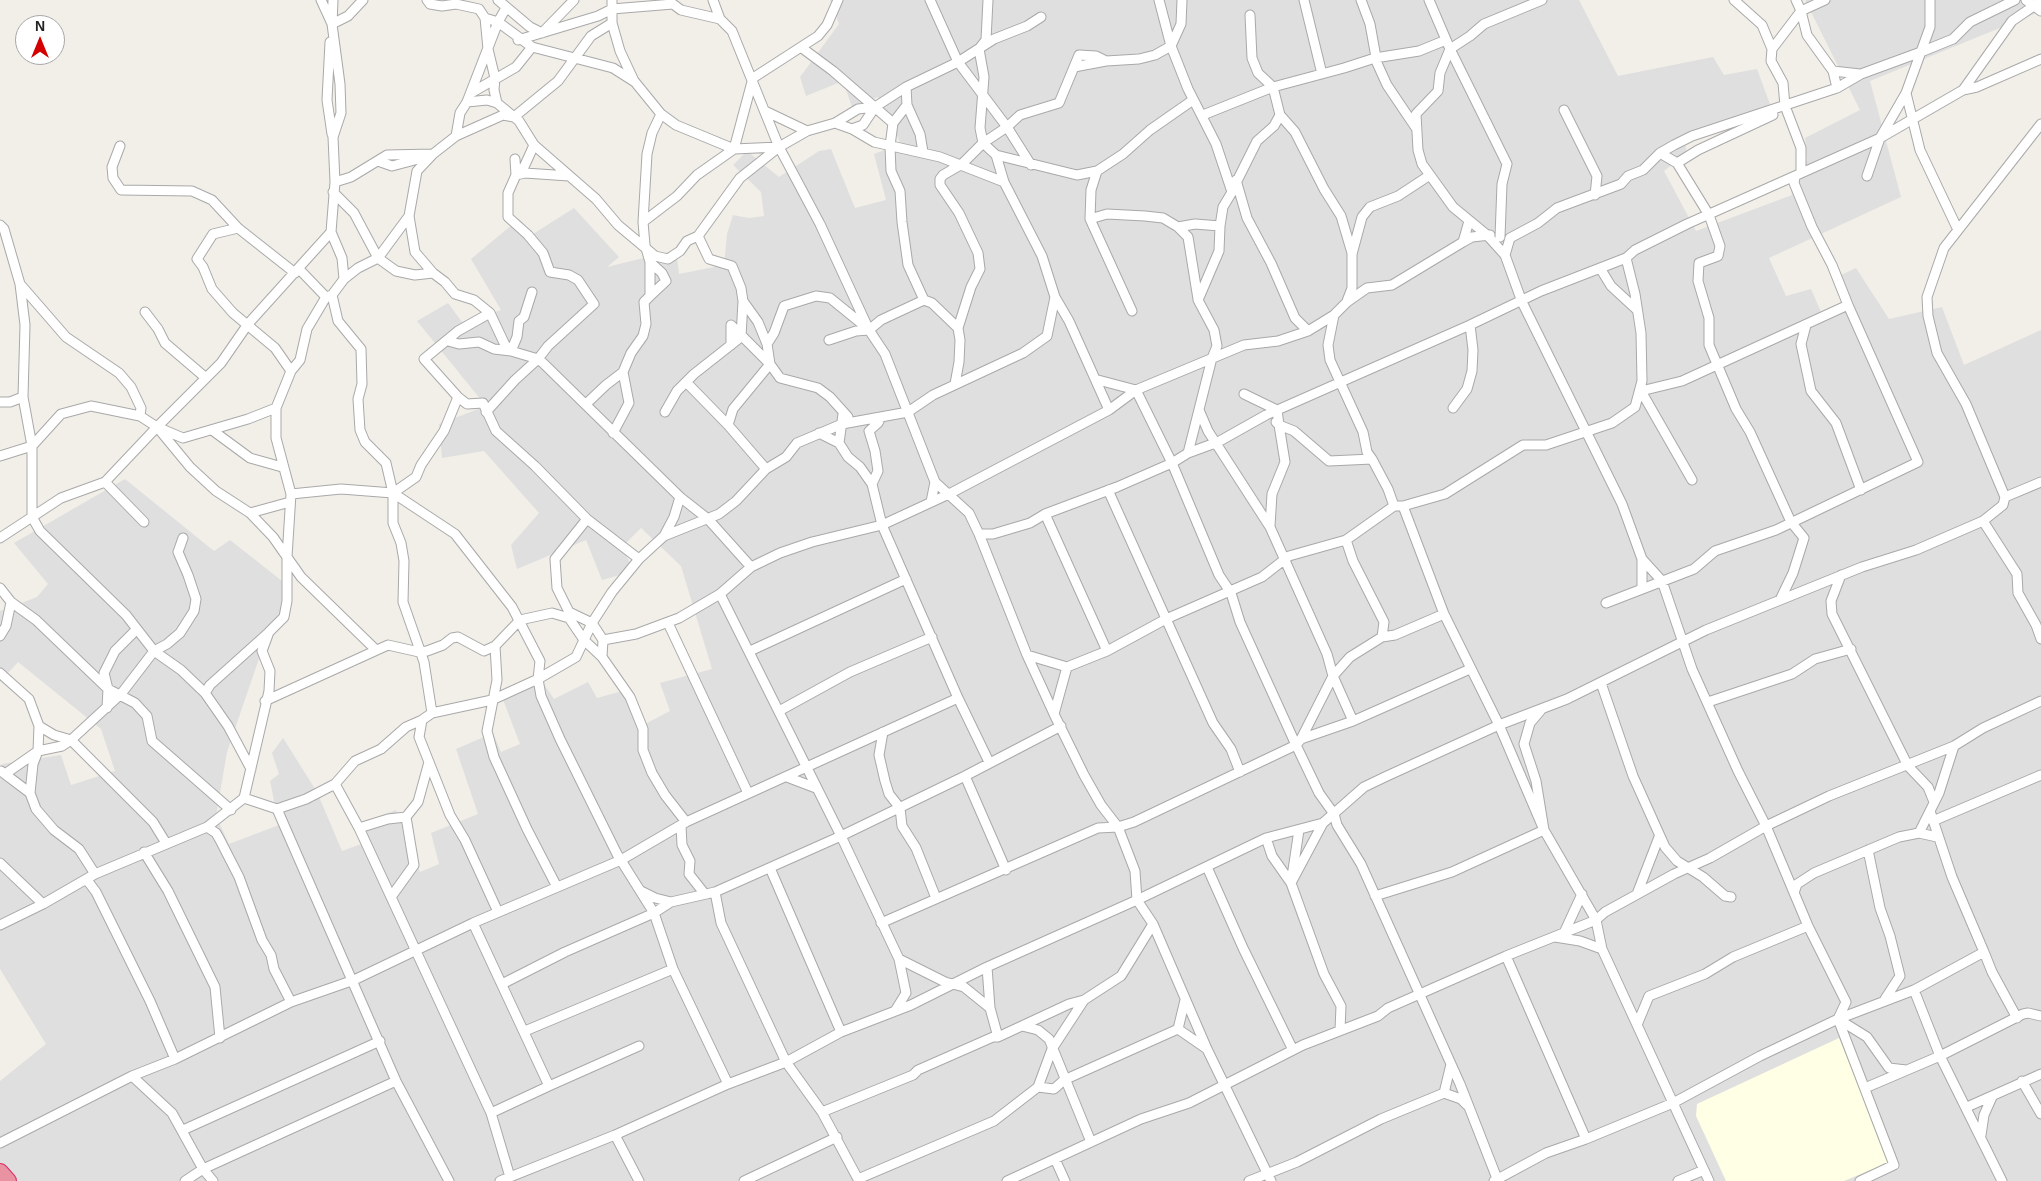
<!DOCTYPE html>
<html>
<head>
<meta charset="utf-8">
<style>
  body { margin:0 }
  #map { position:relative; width:2041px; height:1181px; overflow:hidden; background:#f2efe9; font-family:Helvetica,sans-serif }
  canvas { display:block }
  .north { position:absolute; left:15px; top:15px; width:50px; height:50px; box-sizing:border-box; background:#fff; border:1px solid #a7a7a7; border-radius:50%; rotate:0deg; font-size:14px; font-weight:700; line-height:20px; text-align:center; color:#222 }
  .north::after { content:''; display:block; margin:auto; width:18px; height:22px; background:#d40000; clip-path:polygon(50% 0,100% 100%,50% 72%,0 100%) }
</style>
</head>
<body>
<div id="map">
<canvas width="2041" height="1181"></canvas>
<div class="north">N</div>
</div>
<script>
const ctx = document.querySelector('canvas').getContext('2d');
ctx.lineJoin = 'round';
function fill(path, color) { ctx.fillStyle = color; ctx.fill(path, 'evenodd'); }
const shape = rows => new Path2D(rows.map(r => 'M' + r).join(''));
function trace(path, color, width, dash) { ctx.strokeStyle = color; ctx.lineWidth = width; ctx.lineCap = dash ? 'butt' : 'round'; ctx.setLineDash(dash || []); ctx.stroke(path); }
fill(shape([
  [830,0,1579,0,1618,76,1713,57,1724,75,1757,69,1774,115,1683,135,1687,153,1664,171,1696,231,1792,195,1788,176,1807,160,1805,138,1860,110,1805,0,2034,0,2039,12,1870,81,1901,197,1769,258,1786,296,1811,289,1824,319,1847,306,1837,277,1856,268,1889,319,1942,307,1964,365,2041,330,2041,1181,0,1181,0,1081,46,1044,0,969,0,781,2,764,61,755,71,785,115,771,101,729,18,662,0,682,0,611,37,597,48,584,14,543,125,479,214,551,230,540,291,588,263,647,227,752,216,816,229,844,279,825,270,781,279,774,272,753,283,738,317,792,342,851,364,843,361,823,396,810,420,872,439,864,431,833,478,814,456,749,493,733,501,752,520,744,502,697,541,680,554,699,588,682,597,698,626,690,645,724,670,711,660,683,712,669,681,566,641,528,622,547,634,571,602,580,586,540,517,569,511,545,539,513,484,451,442,458,439,424,486,406,417,321,448,303,462,322,501,310,471,259,519,219,533,234,574,208,619,257,607,267,676,250,679,274,724,265,727,234,733,215,749,218,764,216,761,192,733,165,747,151,779,177,819,151,831,149,855,208,886,200,874,154,901,144,878,97,852,107,843,81,806,96,800,77,839,24]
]), '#e0dfdf');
fill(shape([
  [1839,1038,1890,1162,1844,1181,1726,1181,1696,1116,1697,1104]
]), '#ffffe5');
const street = shape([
  [321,0,332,24,348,16,363,0],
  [427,0,430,4,442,6,456,4,479,9,485,18,488,49,495,78,494,90,497,103,514,117,558,81,591,36,612,23],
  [498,0,530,27,542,33,574,0],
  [612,0,612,23,620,51,634,81],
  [713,0,720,19,732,31,779,147,820,224,869,330,885,354,935,482,969,513,979,534,1027,655,1054,714,1084,775,1101,805,1118,827,1135,871,1137,900,1153,924,1207,1049,1271,1181],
  [930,0,958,62,1007,127,983,143,962,164,943,175,940,179,940,185,959,213,978,253,980,269,971,287,958,328,960,340,959,362,955,384],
  [988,0,986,40,979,49,984,77,980,128,983,143,996,155,1004,182,1042,256,1055,297,1069,321,1109,410],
  [1159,0,1171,46,1188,89,1216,144,1232,192,1223,207,1220,226,1219,251,1198,300,1214,330,1217,346,1212,358,1188,453],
  [1304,0,1322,74],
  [1361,0,1370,24,1377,63,1387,85,1416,128],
  [1429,0,1450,49,1507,164,1502,184,1500,237],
  [1542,0,1484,24,1470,36,1450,49,1440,73,1438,91,1416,114,1418,150,1422,164,1453,207,1487,235,1505,255,1522,302,1622,504,1642,559,1642,589],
  [1734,0,1762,25,1772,49],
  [1796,0,1801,11,1772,49,1771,61,1783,83,1785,106,1801,148,1801,172],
  [1825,0,1801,11,1807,35,1833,71,1837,88],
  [1930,0,1930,27,1906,93,1920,150,1958,230],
  [2026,0,2041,11],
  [485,18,498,22,532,47,613,68,635,82,661,114,676,125,734,149,779,147,807,131,835,123,852,129,874,142,940,157,1004,182],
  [518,40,598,16,612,9,673,4,681,10,720,19],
  [330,42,327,100,332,134],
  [802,48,833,71,893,123,890,146,891,171,900,191,902,222,908,265,924,300],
  [1074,67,1106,61,1139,59,1155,55,1171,46,1181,24,1182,0],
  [1833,71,1860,74],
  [906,87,907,105,920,134,923,152],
  [1963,90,2012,21,2041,1],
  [471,93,516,67,532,47],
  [467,102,487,100,497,103],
  [1564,110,1597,176,1595,195],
  [765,111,807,131],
  [1203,115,1273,87,1344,68,1375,58,1419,51,1446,40],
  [1280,115,1295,132,1324,189,1341,216,1352,253],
  [835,123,858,109,875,107],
  [893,123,907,105],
  [852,129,863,125,875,107,906,87,958,62,994,39,1027,26,1041,17],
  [456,136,460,113,467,102,498,22,506,8],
  [120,146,112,167,113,178,121,190,192,191,212,200,238,228],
  [1660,153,1677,163,1698,150,1773,115],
  [996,155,1077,175,1097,171],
  [378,161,392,166,426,157],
  [1677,163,1709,215,1720,246,1718,256,1699,263,1698,281,1709,318,1709,345,1736,409,1750,432,1791,522,1804,538,1793,573,1780,600],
  [1031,165,1007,127,1020,115,1059,103,1079,55,1096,56,1106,61],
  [516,174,524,167,534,145],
  [516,175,525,173,569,176],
  [1867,176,1880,138,1906,93],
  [1236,180,1247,218,1271,263,1295,318,1308,331],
  [335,182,351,177,387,155,433,154,456,136,503,115,514,117,519,121,534,145,596,199,618,225,655,256,668,259,680,251,687,241,698,236],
  [1232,191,1257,141,1274,126,1280,115,1273,87,1258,73,1252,58,1250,15],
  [333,192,354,213,378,258,409,216,417,171,433,154],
  [409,216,415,252,433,273,445,282,455,294,474,300,490,313,505,345,511,351,538,359,543,363,680,497,708,519,751,567],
  [1090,219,1107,214,1145,216,1163,218,1178,227,1195,224,1220,226],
  [643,222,647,154,652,133,661,114],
  [0,225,4,229,20,284,25,325,23,397,32,446,32,517,40,531,126,615,154,651,121,694,71,740,153,822,166,843],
  [1178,227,1188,237,1198,299],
  [1463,242,1472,237,1490,235],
  [1505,255,1510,238,1538,223,1557,208,1621,184,1628,176,1643,170,1660,153,1674,145,1692,136,1837,88,1861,74,1921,52,1953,39,1970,22,2015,0],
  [1600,268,1611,286,1636,309],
  [299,269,326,297],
  [344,279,358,268,378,258,396,271,415,275,433,273],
  [20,284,66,337,119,373,131,387,141,408,140,416],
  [332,295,338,321,361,349,362,384,358,399,360,430,365,442,386,463,393,493,393,523,401,543,404,561,403,602,424,662,432,713],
  [650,296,666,281,662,273,650,262],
  [1347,301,1352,288,1352,254,1362,217,1370,207,1398,196,1430,175],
  [1132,311,1090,219,1091,190,1097,171,1123,154,1150,130,1193,100],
  [145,312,158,329,165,343,206,378],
  [490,313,458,331,424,359,458,397,467,404,483,403,496,431,535,466,587,519,639,559,612,592,592,623,603,640,602,657,630,697,643,729,643,750,652,773,665,795,686,822],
  [1806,325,1801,344,1811,391,1836,423,1861,490],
  [829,340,856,331,869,330,881,320,924,300,932,303,958,328],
  [448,341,459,344,479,342,494,349,511,351,517,337,519,321,524,317,532,292],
  [767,344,758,322,743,301,741,288,732,266,709,259,698,236,740,178,779,147],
  [731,345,731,325,770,364,780,378,818,388,830,397,848,417],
  [291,371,275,348,233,313,212,289,203,267,197,259,213,234,238,228,295,273],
  [1098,380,1136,390,1172,463,1219,575,1231,593,1240,622,1296,745,1319,793,1334,814,1337,825,1361,864,1460,1084,1498,1181],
  [687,383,728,425],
  [1244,394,1277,410,1279,425,1294,431,1329,461,1372,459,1388,489,1394,506],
  [0,402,10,402,23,397],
  [586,404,606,385,623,372],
  [1453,408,1467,389,1472,371,1473,350,1470,325,1541,291,1626,258,1635,250,1687,224,1880,138,1963,90,1977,87,2041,59],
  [1199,410,1208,431,1270,527,1327,654,1333,676,1353,721],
  [486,412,515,380,538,359,548,346,594,304,578,280,569,275,550,272,543,253,528,235,508,217,508,193,516,175,515,159],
  [665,412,677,391,694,374,741,337,743,301],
  [843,414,839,443,848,457,860,467,872,484,882,525,958,698,989,762],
  [157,427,221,363,248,324,331,232],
  [212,430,250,458,282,467],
  [613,433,629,403,623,372,631,353,643,336,646,324,644,302,650,296,650,262,645,245,643,222,677,196,697,175,734,149,753,78,818,36,827,25,838,0],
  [819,433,839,443],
  [0,456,32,446,61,414,91,406,140,416,157,427,190,467,216,491,250,513,273,537,301,577,375,649],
  [1372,459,1367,452,1363,432,1330,360,1328,345,1334,315,1347,302,1367,288,1392,285,1463,242,1469,221],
  [766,469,728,425,733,409,770,364,767,344,774,333,784,306,816,296,830,298,867,328],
  [1692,480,1641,391,1682,381,1848,305,1832,265,1812,227,1794,183,1795,177],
  [105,482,144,522],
  [872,484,878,471,875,451,869,431,878,423,881,417],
  [1108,490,1213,723,1231,749,1240,772],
  [393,493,416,477,421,465,444,431,458,397],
  [291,494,341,489,393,493,455,534,512,607,540,661,538,679,541,696,560,739,617,854,654,913,673,969,728,1084],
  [2005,497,2041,482],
  [931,502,935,482],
  [1403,506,1444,614,1499,725,1544,830,1596,920,1602,949,1709,1181],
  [250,513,290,502],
  [1045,514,1107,651],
  [1983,521,2017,574,2018,593,2036,625,2041,639],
  [1270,526,1272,494,1285,462,1279,425,1276,422],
  [979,534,993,534,1030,523,1045,514,1117,487,1172,463,1188,453,1218,442,1266,415,1470,325],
  [664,536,674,517,680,497],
  [0,538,61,498,105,482,157,427,183,438,248,419,276,408],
  [183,538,178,552,188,575,196,599,194,611,180,633,167,644,154,651,181,670,205,693,228,726,251,769],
  [1346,540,1353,561,1384,622,1382,637],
  [639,559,664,536,719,514,736,501,766,469,786,457,797,443,842,424,908,412,933,395,1023,353,1047,336,1055,297],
  [1642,559,1662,581,1692,669,1738,771,1766,826,1808,926,1846,1002,1838,1019,1894,1165,1860,1181],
  [1841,575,1831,601,1832,614,1908,766,1928,787,1934,802],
  [0,588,11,602,6,626,0,636],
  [720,594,841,836,899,959,906,993,895,1011],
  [11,602,36,620,108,689,107,708],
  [1606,603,1694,569,1715,551,1776,530,1918,462,1848,305],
  [668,623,748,793],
  [137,629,115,651,104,673,108,689,135,703,147,716,152,741,231,810],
  [603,640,636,634,679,618,720,594,751,567,780,553,812,542,882,525,949,494,1109,410,1136,390,1244,345,1278,341,1308,331,1334,315],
  [750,651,906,579],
  [1027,655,1067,667,1107,651,1166,619,1262,577,1289,556,1346,540,1394,506,1403,506,1445,494,1523,445,1546,445,1612,423,1635,407,1642,381,1641,333,1635,294,1626,258],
  [0,673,29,699,39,726,54,735,71,740,62,746,38,751,5,774],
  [1601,683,1633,776,1665,847,1677,861,1703,877,1725,896,1731,897],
  [205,693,210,685,268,633],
  [265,701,388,645,419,652,427,651,443,645,452,638,458,637,484,651,495,646],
  [1708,702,1792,674,1815,659,1851,649],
  [779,711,850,672,932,637],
  [1054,714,1067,667],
  [883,732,879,755,885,781,889,794,900,808,902,826,916,848,936,898],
  [1301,739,1333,676,1350,657,1382,637,1395,635,1444,614],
  [1954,746,1939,793,1930,811,1952,877,1984,952],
  [429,762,418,802,406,817,388,819,359,828,491,1113,510,1177],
  [1,771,30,793,36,809,54,830,79,849,95,874],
  [965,776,1006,870],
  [787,777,816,788],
  [335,784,355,761,381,749,406,727,422,720],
  [30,793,33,764,38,751,39,726],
  [244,798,277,809,396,1081,449,1181],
  [277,809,306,799,335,784,359,828],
  [1933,821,2041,775],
  [681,826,682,845,690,861,689,874,704,893],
  [207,827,216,833,220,840,239,877,262,940,271,955,274,969,291,1002],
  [1299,830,1291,883,1324,974,1341,1006,1340,1030],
  [1919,833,1930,811],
  [1266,838,1272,856,1291,883,1323,823],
  [1868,850,1880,908,1890,936,1900,976,1885,999],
  [144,852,168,891,215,987,220,1038],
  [0,863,43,904],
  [1207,867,1243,948,1293,1050],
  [770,868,841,1032],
  [87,880,96,892,150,1001,175,1059,132,1076,172,1113,203,1169,185,1181],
  [557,887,527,829,494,757,487,731,497,680,495,646,520,620,552,613,569,618,584,640,602,657],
  [641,891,655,898,671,902],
  [715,892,721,923,786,1062,822,1112,859,1181],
  [1794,893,1797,884,1814,873,1899,837,1919,833,1937,837],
  [1637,894,1659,837],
  [1375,896,1452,872,1544,830,1536,781,1524,744,1530,723,1541,710],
  [391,897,414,865,406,817],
  [498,912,465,840,450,815,419,737,422,720,432,713,492,700,538,679,576,657,592,623,569,612,557,588,555,559,587,519],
  [473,923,549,1086,491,1113],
  [881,923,1098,828,1118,827,1134,822,1296,745,1301,739,1353,721,1470,669],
  [0,925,43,904,95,874,207,827,244,798,269,691,270,671,262,651,269,632,284,617,287,601,287,557,291,494,276,438,276,408,291,371,300,360,307,329,326,297,332,295,344,279,342,258,331,232,335,182,333,137,341,113,340,84,332,24,333,0],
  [1564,933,1582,894],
  [1555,937,1580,941,1602,949],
  [1506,956,1586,1139],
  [899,959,945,982,964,987,990,1008],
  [987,967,990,1008,998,1037],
  [502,984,565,952,654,913,671,902,715,892,841,836,965,776,1061,726],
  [1914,990,1940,1056,2002,1181],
  [1838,1019,1867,1037,1889,1068,1906,1070],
  [1637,1025,1649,996,1705,974,1733,957,1808,926],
  [1022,1026,1038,1030,1049,1039,1091,1142],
  [1178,1029,1207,1049],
  [1178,1029,1185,1000],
  [525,1031,673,969],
  [175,1059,291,1002,354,980,473,923,621,860,686,822,958,698],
  [2022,1081,2041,1114],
  [549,1086,639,1046],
  [1038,1087,1054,1089,1064,1080,1178,1029],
  [1865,1088,1940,1056,2023,1014,2028,1013,2041,1016],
  [1444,1093,1461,1099,1467,1105],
  [1967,1107,2041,1074],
  [822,1112,913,1075,918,1070,993,1037,998,1037,1069,1004,1084,1000,1121,976,1153,924],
  [183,1130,380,1041],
  [615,1135,639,1181],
  [1981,1135,1984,1115,1992,1097],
  [0,1143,132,1076],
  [1055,1159,1065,1181],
  [858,1179,994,1121,1038,1087,1052,1049,1084,1000],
  [213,1181,203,1169,396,1081],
  [500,1181,615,1135,728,1084,786,1062,841,1032,911,1005,987,967,1137,900,1266,838,1323,823,1364,787,1387,776,1499,725,1567,699,1706,630,1862,567,1916,550,1983,521,2003,505,2005,497,1966,404,1937,353,1928,316,1927,297,1944,248,2041,124],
  [744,1181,837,1137],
  [1007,1181,1141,1119,1189,1103,1303,1045,1378,1016,1388,1008,1506,956,1596,920,1605,912,1674,874,1710,858,1766,826,1829,796,1954,746,1983,728,2041,701],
  [1249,1181,1297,1162,1381,1119,1444,1093,1451,1064],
  [1494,1181,1546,1153,1586,1139,1673,1103,1760,1056,1838,1019,1914,990,1984,952,1992,972,2017,1018],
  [1678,1181,1704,1170]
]);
const highway = shape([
  [0,1172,8,1181]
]);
trace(street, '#a9a9a9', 11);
trace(highway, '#dc2a67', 18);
trace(street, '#fff', 9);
trace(highway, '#e892a2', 16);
</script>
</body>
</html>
